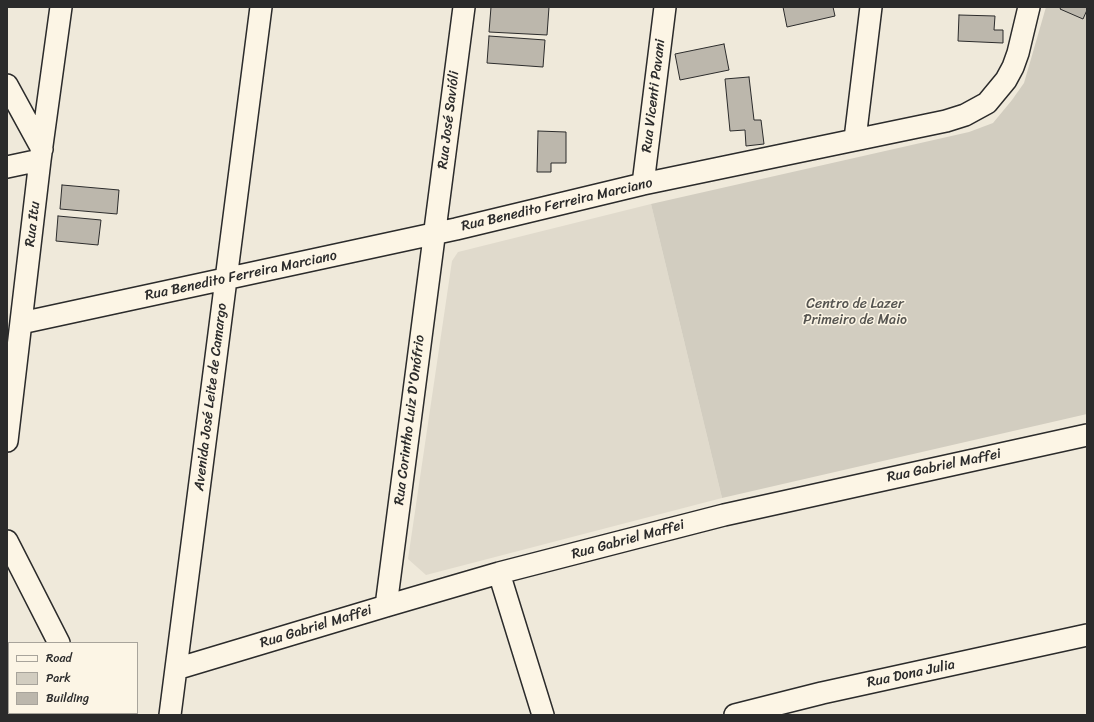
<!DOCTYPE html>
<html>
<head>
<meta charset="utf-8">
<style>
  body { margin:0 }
  #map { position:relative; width:1094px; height:722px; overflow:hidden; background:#efe9da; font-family:Sriracha,sans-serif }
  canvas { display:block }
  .frame { position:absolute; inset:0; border:8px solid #2b2b2b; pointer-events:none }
  .legend { position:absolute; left:8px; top:642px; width:130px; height:72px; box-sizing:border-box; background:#fcf5e5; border:1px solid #a8a49b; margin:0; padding:5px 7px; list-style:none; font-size:12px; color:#2b2b2b }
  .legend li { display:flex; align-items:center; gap:8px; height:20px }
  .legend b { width:20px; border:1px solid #a8a49b }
</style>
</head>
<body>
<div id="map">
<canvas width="1094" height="722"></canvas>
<div class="frame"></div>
<ul class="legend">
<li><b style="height:5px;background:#fcf5e5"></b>Road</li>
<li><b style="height:11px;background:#d2cdc0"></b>Park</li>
<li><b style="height:11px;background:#bcb7ac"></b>Building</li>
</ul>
</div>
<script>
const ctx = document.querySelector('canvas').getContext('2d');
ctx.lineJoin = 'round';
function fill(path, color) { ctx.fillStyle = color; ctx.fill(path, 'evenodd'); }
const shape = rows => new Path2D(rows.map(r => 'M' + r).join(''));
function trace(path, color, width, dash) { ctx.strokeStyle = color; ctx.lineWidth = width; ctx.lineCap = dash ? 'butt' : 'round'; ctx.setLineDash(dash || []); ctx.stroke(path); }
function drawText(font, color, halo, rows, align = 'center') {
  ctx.font = font + ' Sriracha,sans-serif'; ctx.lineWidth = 3; ctx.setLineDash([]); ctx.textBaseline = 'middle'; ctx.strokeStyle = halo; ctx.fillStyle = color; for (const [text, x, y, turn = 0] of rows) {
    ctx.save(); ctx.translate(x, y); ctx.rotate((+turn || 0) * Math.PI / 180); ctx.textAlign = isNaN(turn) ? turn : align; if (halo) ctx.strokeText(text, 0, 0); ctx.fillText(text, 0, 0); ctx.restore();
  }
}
fill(shape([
  [651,204,722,498,426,575,408,559,452,261,458,252]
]), '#e0dacc');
fill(shape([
  [1046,7,1087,7,1087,414,722,498,651,204,969,132,993,123,1012,100,1024,83]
]), '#d2cdc0');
const building = shape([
  [491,7,549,7,547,35,489,32,491,7],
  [783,7,833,7,835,16,787,27,783,7],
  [1061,7,1087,7,1087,10,1083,19,1060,9,1061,7],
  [959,15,995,16,994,30,1003,30,1003,43,958,41,959,15],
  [489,36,545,40,543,67,487,63,489,36],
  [724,44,729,70,680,80,675,54,724,44],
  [749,77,754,120,761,120,764,144,746,146,745,130,730,131,725,79,749,77],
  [538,131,566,132,566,163,551,163,551,172,537,172,538,131],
  [62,185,119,190,117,214,60,209,62,185],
  [58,216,101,220,98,245,56,241,58,216]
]);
fill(building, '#bcb7ac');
trace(building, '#2b2b2b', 1);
const street = shape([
  [7,85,42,149],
  [855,139,871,7],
  [7,167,40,160],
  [643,184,665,7],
  [21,323,456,229,643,184,946,121,965,115,987,103,1006,80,1013,67,1018,53,1029,7],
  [7,441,40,160,61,7],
  [7,541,59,643],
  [499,573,543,715],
  [386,606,464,7],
  [176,669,386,606,499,573,724,515,1087,435],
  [95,713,96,715],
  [170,715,261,7],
  [735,715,822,693,1087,635]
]);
trace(street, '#2b2b2b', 24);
trace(street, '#fcf5e5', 21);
drawText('14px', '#2b2b2b', '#fcf5e5', [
  ["Rua Vicenti Pavani",654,96,-83],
  ["Rua José Savióli",449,120,-83],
  ["Rua Benedito Ferreira Marciano",557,205,-13],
  ["Rua Itu",33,224,-83],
  ["Rua Benedito Ferreira Marciano",241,276,-12],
  ["Avenida José Leite de Camargo",211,397,-83],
  ["Rua Corintho Luiz D'Onófrio",410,420,-83],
  ["Rua Gabriel Maffei",944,466,-12],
  ["Rua Gabriel Maffei",628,540,-15],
  ["Rua Gabriel Maffei",316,627,-17],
  ["Rua Dona Julia",911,674,-12]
]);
drawText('14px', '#555450', '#fcf5e5', [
  ["Centro de Lazer",855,304],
  ["Primeiro de Maio",855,320]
]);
</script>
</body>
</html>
